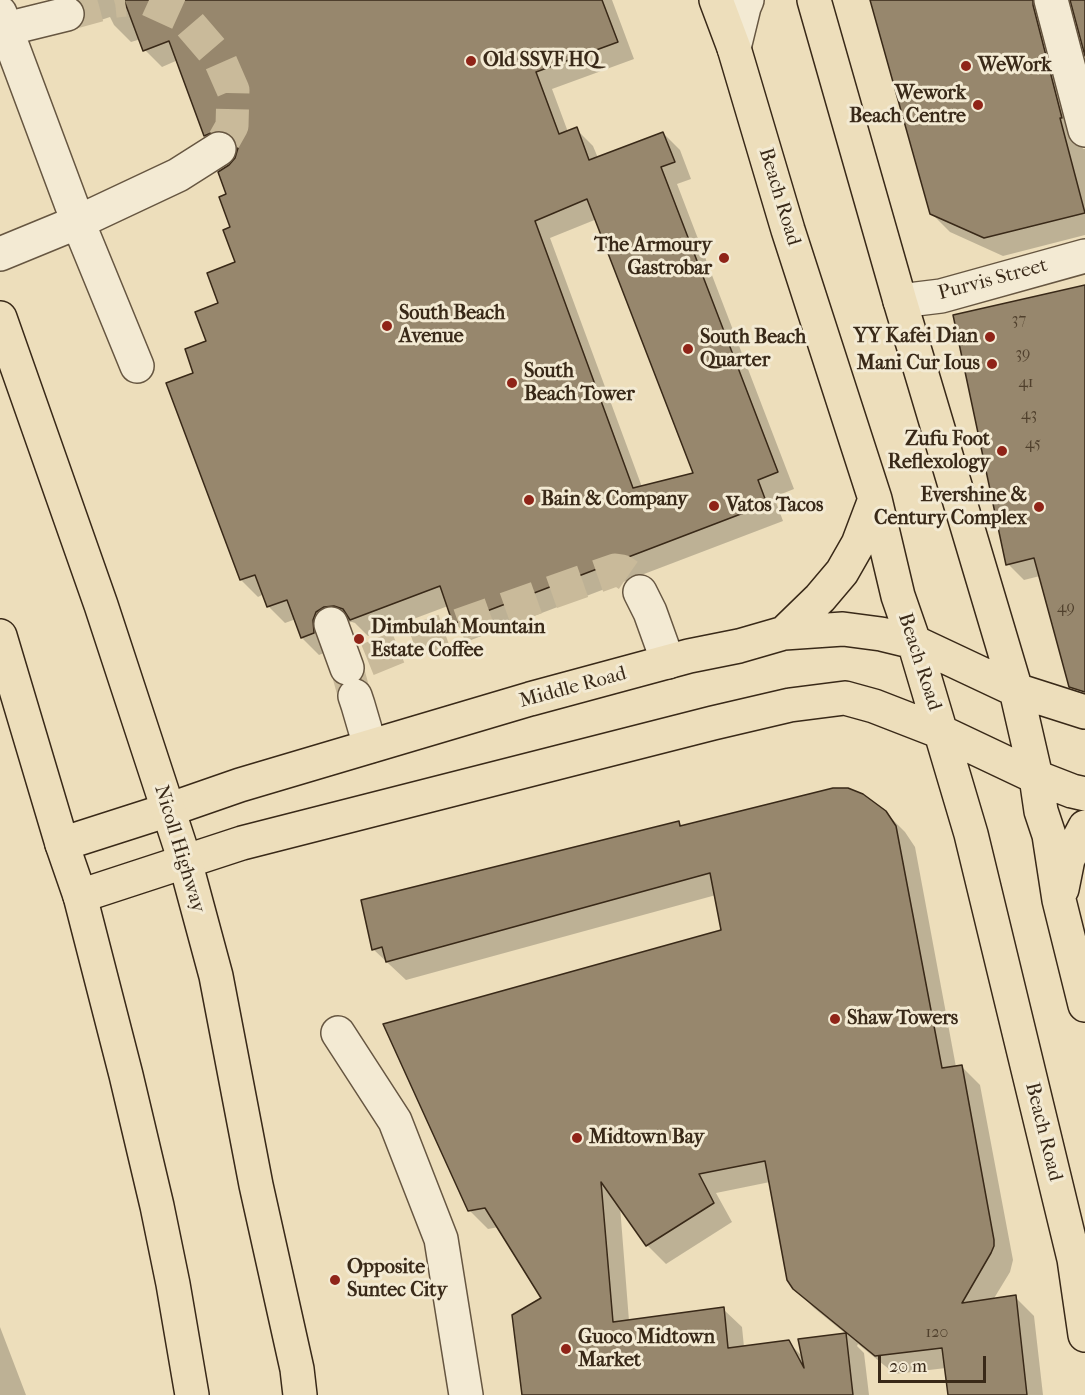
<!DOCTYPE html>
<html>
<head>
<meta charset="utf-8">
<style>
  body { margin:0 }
  #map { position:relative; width:1085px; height:1395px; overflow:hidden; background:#eddebb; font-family:"IM FELL French Canon",serif }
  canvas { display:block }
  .scale { position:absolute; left:878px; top:1356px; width:108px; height:27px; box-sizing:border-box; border:3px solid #392918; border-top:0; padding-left:8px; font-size:18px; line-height:21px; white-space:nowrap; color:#392918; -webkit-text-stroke:4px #f3ead3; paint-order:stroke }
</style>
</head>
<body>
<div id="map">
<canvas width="1085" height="1395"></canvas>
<div class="scale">20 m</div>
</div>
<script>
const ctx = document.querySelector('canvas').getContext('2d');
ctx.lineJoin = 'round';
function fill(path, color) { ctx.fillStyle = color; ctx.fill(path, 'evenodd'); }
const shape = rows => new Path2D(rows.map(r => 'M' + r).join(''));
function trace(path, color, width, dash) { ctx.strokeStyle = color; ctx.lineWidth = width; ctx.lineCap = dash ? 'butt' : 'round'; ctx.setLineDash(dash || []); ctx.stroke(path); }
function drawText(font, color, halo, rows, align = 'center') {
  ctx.font = font + ' "IM FELL French Canon",serif'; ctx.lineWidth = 6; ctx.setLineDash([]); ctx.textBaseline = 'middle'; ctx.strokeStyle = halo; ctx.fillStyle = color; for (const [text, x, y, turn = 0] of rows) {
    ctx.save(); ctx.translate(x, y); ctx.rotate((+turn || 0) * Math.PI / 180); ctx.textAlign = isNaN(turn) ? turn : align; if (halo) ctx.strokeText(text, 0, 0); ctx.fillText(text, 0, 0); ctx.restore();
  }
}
fill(shape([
  [76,0,612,0,634,59,552,89,568,132,576,129,593,146,598,158,663,133,680,150,691,179,677,184,794,489,774,497,783,521,471,640,455,623,448,606,368,636,355,623,352,622,341,623,331,650,319,655,302,638,296,619,285,623,269,607,264,594,258,597,241,580,195,374,220,304,237,263,228,195,239,147,235,147,223,152,206,135,178,60,162,67,145,50,141,39,131,42,114,25,110,17,101,20,96,16,88,12],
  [597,219,695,474,642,487,550,238],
  [872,0,1041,0,1083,149,1085,149,1085,235,1003,256,950,232,931,213],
  [1085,287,1085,677,1040,576,1024,580,1008,564],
  [885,812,905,832,915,847,956,1067,961,1066,980,1085,1013,1260,1010,1272,993,1300,1015,1297,1034,1316,1043,1395,949,1395,946,1368,895,1374,858,1344,857,1346,864,1353,869,1395,524,1395,543,1298,499,1227,488,1229,469,1210,723,931,716,895,406,980,374,950,363,901,679,822,683,827],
  [770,1182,794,1288,814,1308,846,1334,800,1340,803,1357,788,1342,744,1347,742,1327,723,1309,629,1321,620,1206,647,1245,666,1264,732,1222,716,1193],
  [0,1327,26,1395,0,1395]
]), '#0003');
const building = shape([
  [124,0,602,0,618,42,536,72,559,134,577,127,589,160,663,132,675,162,661,167,778,472,758,480,767,504,453,624,440,586,350,620,343,609,334,606,324,607,316,612,313,620,314,633,301,638,287,600,267,607,255,575,240,580,166,383,193,373,185,349,206,341,195,312,218,303,207,273,235,262,223,230,230,227,219,197,226,194,218,172,229,165,235,158,238,148,234,139,227,132,218,130,204,136,169,41,143,51,124,0],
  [587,199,693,473,633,488,535,221,587,199],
  [870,0,1033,0,1033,5,1062,118,1060,118,1085,213,984,238,930,214,870,0],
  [1070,0,1085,0,1085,56,1070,0],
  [1085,285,1085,692,1069,687,1034,558,1006,565,953,315,1085,285],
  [833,788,848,788,863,794,886,811,896,826,942,1068,962,1065,994,1240,994,1246,991,1253,962,1303,1016,1295,1027,1395,948,1395,942,1348,875,1356,793,1289,787,1280,765,1161,699,1174,714,1203,646,1246,601,1182,613,1322,724,1307,728,1348,789,1340,804,1368,798,1339,846,1333,853,1395,522,1395,512,1315,541,1298,485,1208,468,1211,383,1024,721,930,710,873,386,962,382,947,372,950,361,900,679,821,680,826,833,788]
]);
fill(building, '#97876d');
trace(building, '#392918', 1.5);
trace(shape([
  [149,0,182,15,219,58,233,90,232,126,219,149],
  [67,14,115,1,125,0],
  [354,694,347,668,411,642,615,570,622,571,635,580,640,592]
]), '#c9ba9a', 33, [33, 16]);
const minor = shape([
  [1051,0,1085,130],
  [0,13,78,222,137,366],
  [6,29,67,14],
  [734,48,744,7,747,0],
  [0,254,78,222,178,175,219,149],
  [900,301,941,296,1085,256],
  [640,592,650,612,668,662],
  [331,624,347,668],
  [355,696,358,705,370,746],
  [338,1033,395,1121,441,1239,466,1395]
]);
const major = shape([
  [716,0,734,48,788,230,875,499,898,596,914,642,971,834,1074,1259,1085,1335],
  [814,0,900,301,1016,690,1036,777,1041,811,1049,835,1059,900,1085,1005],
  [784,633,820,598,842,572,858,544,875,499],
  [62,844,168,810,240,785,530,699,689,656,739,646,784,633,843,629,881,634,914,642,1016,690,1085,712],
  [1062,889,1068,859,1085,827],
  [80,896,242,843,713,723,790,705,845,698,874,706,941,732,1036,777,1072,791,1085,794]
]);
const highway = shape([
  [0,318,101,605,185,861,216,976,256,1185,297,1369,300,1395],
  [0,636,62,844,80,896,126,1075,157,1206,173,1284,192,1395]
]);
trace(minor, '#665641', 36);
trace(major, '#392918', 36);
trace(highway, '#392918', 36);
trace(minor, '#f3ead3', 33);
trace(major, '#eddebb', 33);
trace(highway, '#eddebb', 33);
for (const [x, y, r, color] of [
  [471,61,6,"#8f2418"],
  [966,66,6,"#8f2418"],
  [978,105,6,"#8f2418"],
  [724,258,6,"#8f2418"],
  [387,326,6,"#8f2418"],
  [990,337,6,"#8f2418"],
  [688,349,6,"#8f2418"],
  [992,364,6,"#8f2418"],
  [512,383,6,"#8f2418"],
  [1002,451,6,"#8f2418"],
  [529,500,6,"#8f2418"],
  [714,506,6,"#8f2418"],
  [1039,507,6,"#8f2418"],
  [359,639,6,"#8f2418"],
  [835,1019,6,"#8f2418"],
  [577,1138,6,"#8f2418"],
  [335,1280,6,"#8f2418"],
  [566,1349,6,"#8f2418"]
]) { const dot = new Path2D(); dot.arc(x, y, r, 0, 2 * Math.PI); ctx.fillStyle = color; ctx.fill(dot); trace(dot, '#f3ead3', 2); }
drawText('16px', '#50402d', null, [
  ["37",1019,320],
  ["39",1023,354],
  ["41",1026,383],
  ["43",1029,415],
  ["45",1033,444],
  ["49",1066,608],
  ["120",937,1333]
]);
drawText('bold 20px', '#392918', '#f3ead3', [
  ["Old SSVF HQ",483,61],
  ["WeWork",978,66],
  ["Wework",966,94,"right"],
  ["Beach Centre",966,117,"right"],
  ["The Armoury",712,246,"right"],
  ["Gastrobar",712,269,"right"],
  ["South Beach",399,314],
  ["Avenue",399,337],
  ["YY Kafei Dian",978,337,"right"],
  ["South Beach",700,338],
  ["Quarter",700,361],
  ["Mani Cur Ious",980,364,"right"],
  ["South",524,372],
  ["Beach Tower",524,395],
  ["Zufu Foot",990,440,"right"],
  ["Reflexology",990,463,"right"],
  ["Evershine &",1027,496,"right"],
  ["Century Complex",1027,519,"right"],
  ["Bain & Company",541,500],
  ["Vatos Tacos",726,506],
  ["Dimbulah Mountain",371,628],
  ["Estate Coffee",371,651],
  ["Shaw Towers",847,1019],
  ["Midtown Bay",589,1138],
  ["Opposite",347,1268],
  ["Suntec City",347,1291],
  ["Guoco Midtown",578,1338],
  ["Market",578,1361]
], 'left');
drawText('20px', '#392918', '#f3ead3', [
  ["Beach Road",779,197,73],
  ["Purvis Street",993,280,-15],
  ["Beach Road",919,662,72],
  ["Middle Road",573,688,-15],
  ["Nicoll Highway",179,849,73],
  ["Beach Road",1043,1132,76]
]);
</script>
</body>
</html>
